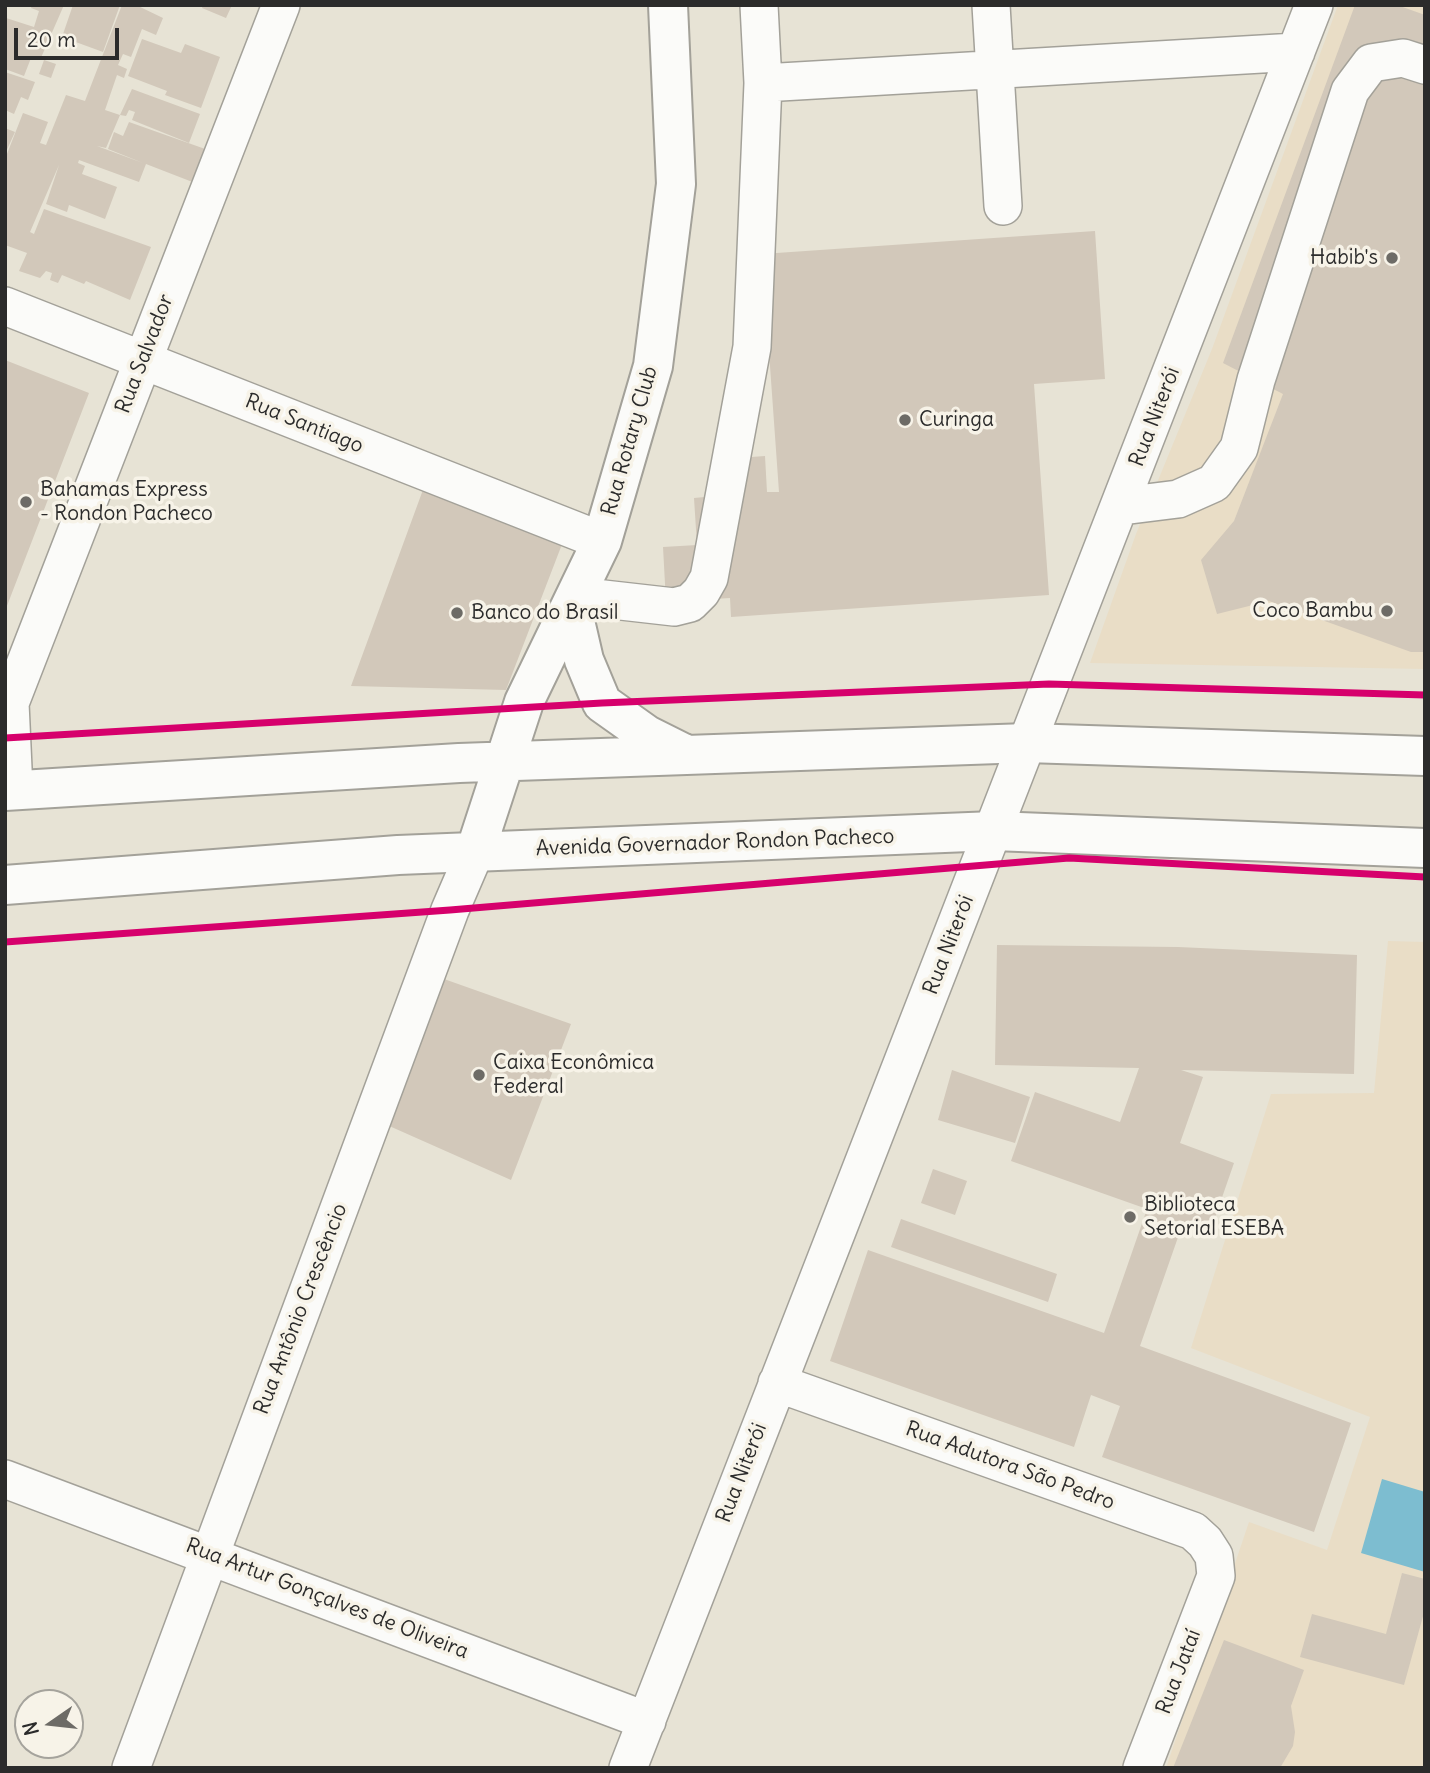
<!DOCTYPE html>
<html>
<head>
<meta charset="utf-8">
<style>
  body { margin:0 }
  #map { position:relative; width:1430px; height:1773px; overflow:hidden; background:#e7e3d5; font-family:Delius,sans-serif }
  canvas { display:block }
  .frame { position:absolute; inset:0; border:7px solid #2b2b2b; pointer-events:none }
  .north { position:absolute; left:14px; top:1689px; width:70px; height:70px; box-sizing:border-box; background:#f7f3e8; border:2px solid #a5a39c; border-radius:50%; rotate:256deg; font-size:19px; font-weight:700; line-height:28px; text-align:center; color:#2b2b2b }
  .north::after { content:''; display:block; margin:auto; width:24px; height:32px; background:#6d6b66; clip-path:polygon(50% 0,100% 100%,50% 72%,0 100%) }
  .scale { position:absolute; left:14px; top:28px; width:105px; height:32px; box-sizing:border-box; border:4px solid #2b2b2b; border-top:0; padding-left:9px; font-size:21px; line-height:24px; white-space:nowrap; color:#2b2b2b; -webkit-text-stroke:5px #f7f3e8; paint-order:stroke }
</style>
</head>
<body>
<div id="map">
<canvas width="1430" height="1773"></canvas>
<div class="frame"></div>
<div class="north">N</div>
<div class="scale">20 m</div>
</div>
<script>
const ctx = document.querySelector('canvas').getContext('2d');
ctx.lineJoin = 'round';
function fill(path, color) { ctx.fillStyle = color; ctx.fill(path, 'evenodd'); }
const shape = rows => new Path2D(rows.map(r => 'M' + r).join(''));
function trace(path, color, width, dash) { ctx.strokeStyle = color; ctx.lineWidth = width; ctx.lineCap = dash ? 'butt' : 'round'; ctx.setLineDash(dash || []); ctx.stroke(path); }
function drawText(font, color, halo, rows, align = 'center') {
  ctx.font = font + ' Delius,sans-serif'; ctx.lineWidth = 7; ctx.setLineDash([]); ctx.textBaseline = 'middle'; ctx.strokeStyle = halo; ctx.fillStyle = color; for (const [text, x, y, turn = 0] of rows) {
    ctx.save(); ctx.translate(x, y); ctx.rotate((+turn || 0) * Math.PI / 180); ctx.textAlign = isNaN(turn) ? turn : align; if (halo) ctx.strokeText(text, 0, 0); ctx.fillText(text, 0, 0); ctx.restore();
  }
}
fill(shape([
  [1338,5,1425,5,1425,669,1090,663,1136,534,1212,349],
  [1388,941,1425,942,1425,1768,1166,1768,1249,1522,1327,1550,1370,1417,1191,1348,1271,1094,1374,1093]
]), '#e9ddc6');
fill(shape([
  [1382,1479,1425,1492,1425,1572,1361,1553]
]), '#7dbdd0');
fill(shape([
  [32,5,64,5,40,60,31,58,24,76,5,69,5,22,6,18,34,27,39,11,31,8],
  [73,5,120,5,103,52,62,37],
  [122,5,136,5,163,18,156,35,142,29,131,57,123,54,118,65,127,69,124,78,117,75,105,110,120,115,106,148,97,146,143,163,108,149,114,132,123,136,129,122,208,150,195,183,146,164,139,182,79,160,78,163,85,166,82,174,117,187,105,219,69,205,67,212,46,204,59,165,30,232,34,234,44,209,151,247,130,300,86,281,84,284,62,275,58,283,50,280,52,273,46,271,40,278,19,271,27,253,5,245,5,159,23,113,48,122,40,143,46,145,66,95,85,101],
  [203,5,232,5,226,18,202,8],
  [1355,5,1397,5,1425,15,1425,652,1411,652,1269,601,1217,614,1201,560,1234,521,1283,394,1223,363],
  [142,39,181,53,185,44,220,57,201,108,165,95,167,91,128,76],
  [44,60,56,64,51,78,39,74],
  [5,72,35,82,28,100,21,97,14,114,5,110],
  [132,89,200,114,189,143,132,120,135,112,129,110,126,116,120,115],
  [5,128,15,132,5,154],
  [1095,231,1105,379,1034,384,1049,595,731,617,730,598,666,602,663,547,697,545,694,498,726,495,724,459,765,456,767,492,779,492,762,254],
  [5,360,89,393,5,611],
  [424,487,564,539,506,690,351,686],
  [997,945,1178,947,1357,955,1354,1074,1181,1070,1203,1077,1180,1143,1234,1163,1210,1232,1183,1223,1140,1346,1351,1423,1314,1532,1102,1457,1120,1406,1091,1395,1074,1447,830,1361,868,1250,1104,1333,1147,1209,1011,1161,1035,1092,1120,1122,1139,1068,995,1065],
  [444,979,571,1024,511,1180,387,1125],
  [952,1070,1030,1097,1015,1143,938,1120],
  [933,1169,967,1181,955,1215,921,1203],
  [901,1219,1057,1274,1048,1302,891,1247],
  [1402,1573,1425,1579,1425,1609,1404,1685,1300,1657,1312,1614,1386,1634],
  [1224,1640,1304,1670,1291,1706,1295,1732,1293,1746,1280,1768,1173,1768]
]), '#d2c8ba');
const minor = shape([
  [991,5,1003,206],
  [763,83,1296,52],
  [5,306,602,541],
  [1122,506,1178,499,1214,483,1239,448,1256,380,1350,91,1371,63,1403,58,1425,65],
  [577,596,674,607,690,603,701,592,709,578,752,347,763,83,759,5],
  [14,790,10,703,281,5],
  [777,1383,1193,1531,1205,1542,1214,1556,1216,1576,1142,1768],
  [5,1479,647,1721],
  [131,1768,450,910,475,852],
  [628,1768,1314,5]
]);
const major = shape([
  [572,608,584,660,602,703,647,735,685,754],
  [5,791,459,763,1027,743,1425,756],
  [475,852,524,702,602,541,653,366,676,184,668,5],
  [5,885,398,855,994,831,1425,848]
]);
trace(minor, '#a3a199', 40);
trace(major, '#a3a199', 42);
trace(minor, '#fbfbf9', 37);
trace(major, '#fbfbf9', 38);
trace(shape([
  [5,738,602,703,1049,684,1425,695],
  [5,942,450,910,1069,858,1425,877]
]), '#d6006c', 7);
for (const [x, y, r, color] of [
  [1392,258,7,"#6d6b66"],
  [905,420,7,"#6d6b66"],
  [26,502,7,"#6d6b66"],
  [1387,611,7,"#6d6b66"],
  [457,613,7,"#6d6b66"],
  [479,1075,7,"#6d6b66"],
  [1130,1217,7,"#6d6b66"]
]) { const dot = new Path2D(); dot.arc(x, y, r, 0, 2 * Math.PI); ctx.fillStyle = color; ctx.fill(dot); trace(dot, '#f7f3e8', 2.5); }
drawText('21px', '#2b2b2b', '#f7f3e8', [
  ["Habib's",1378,258,"right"],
  ["Curinga",919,420],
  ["Bahamas Express",40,490],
  ["- Rondon Pacheco",40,514],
  ["Coco Bambu",1373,611,"right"],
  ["Banco do Brasil",471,613],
  ["Caixa Econômica",493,1063],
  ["Federal",493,1087],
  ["Biblioteca",1144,1205],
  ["Setorial ESEBA",1144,1229]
], 'left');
drawText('21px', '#2b2b2b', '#f7f3e8', [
  ["Rua Salvador",145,354,-69],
  ["Rua Niterói",1155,417,-69],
  ["Rua Santiago",304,424,22],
  ["Rua Rotary Club",630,441,-74],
  ["Avenida Governador Rondon Pacheco",715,843,-2],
  ["Rua Niterói",949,945,-69],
  ["Rua Antônio Crescêncio",301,1309,-69],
  ["Rua Adutora São Pedro",1010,1466,20],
  ["Rua Niterói",742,1473,-69],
  ["Rua Artur Gonçalves de Oliveira",327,1599,21],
  ["Rua Jataí",1179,1672,-69]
]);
</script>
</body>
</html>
